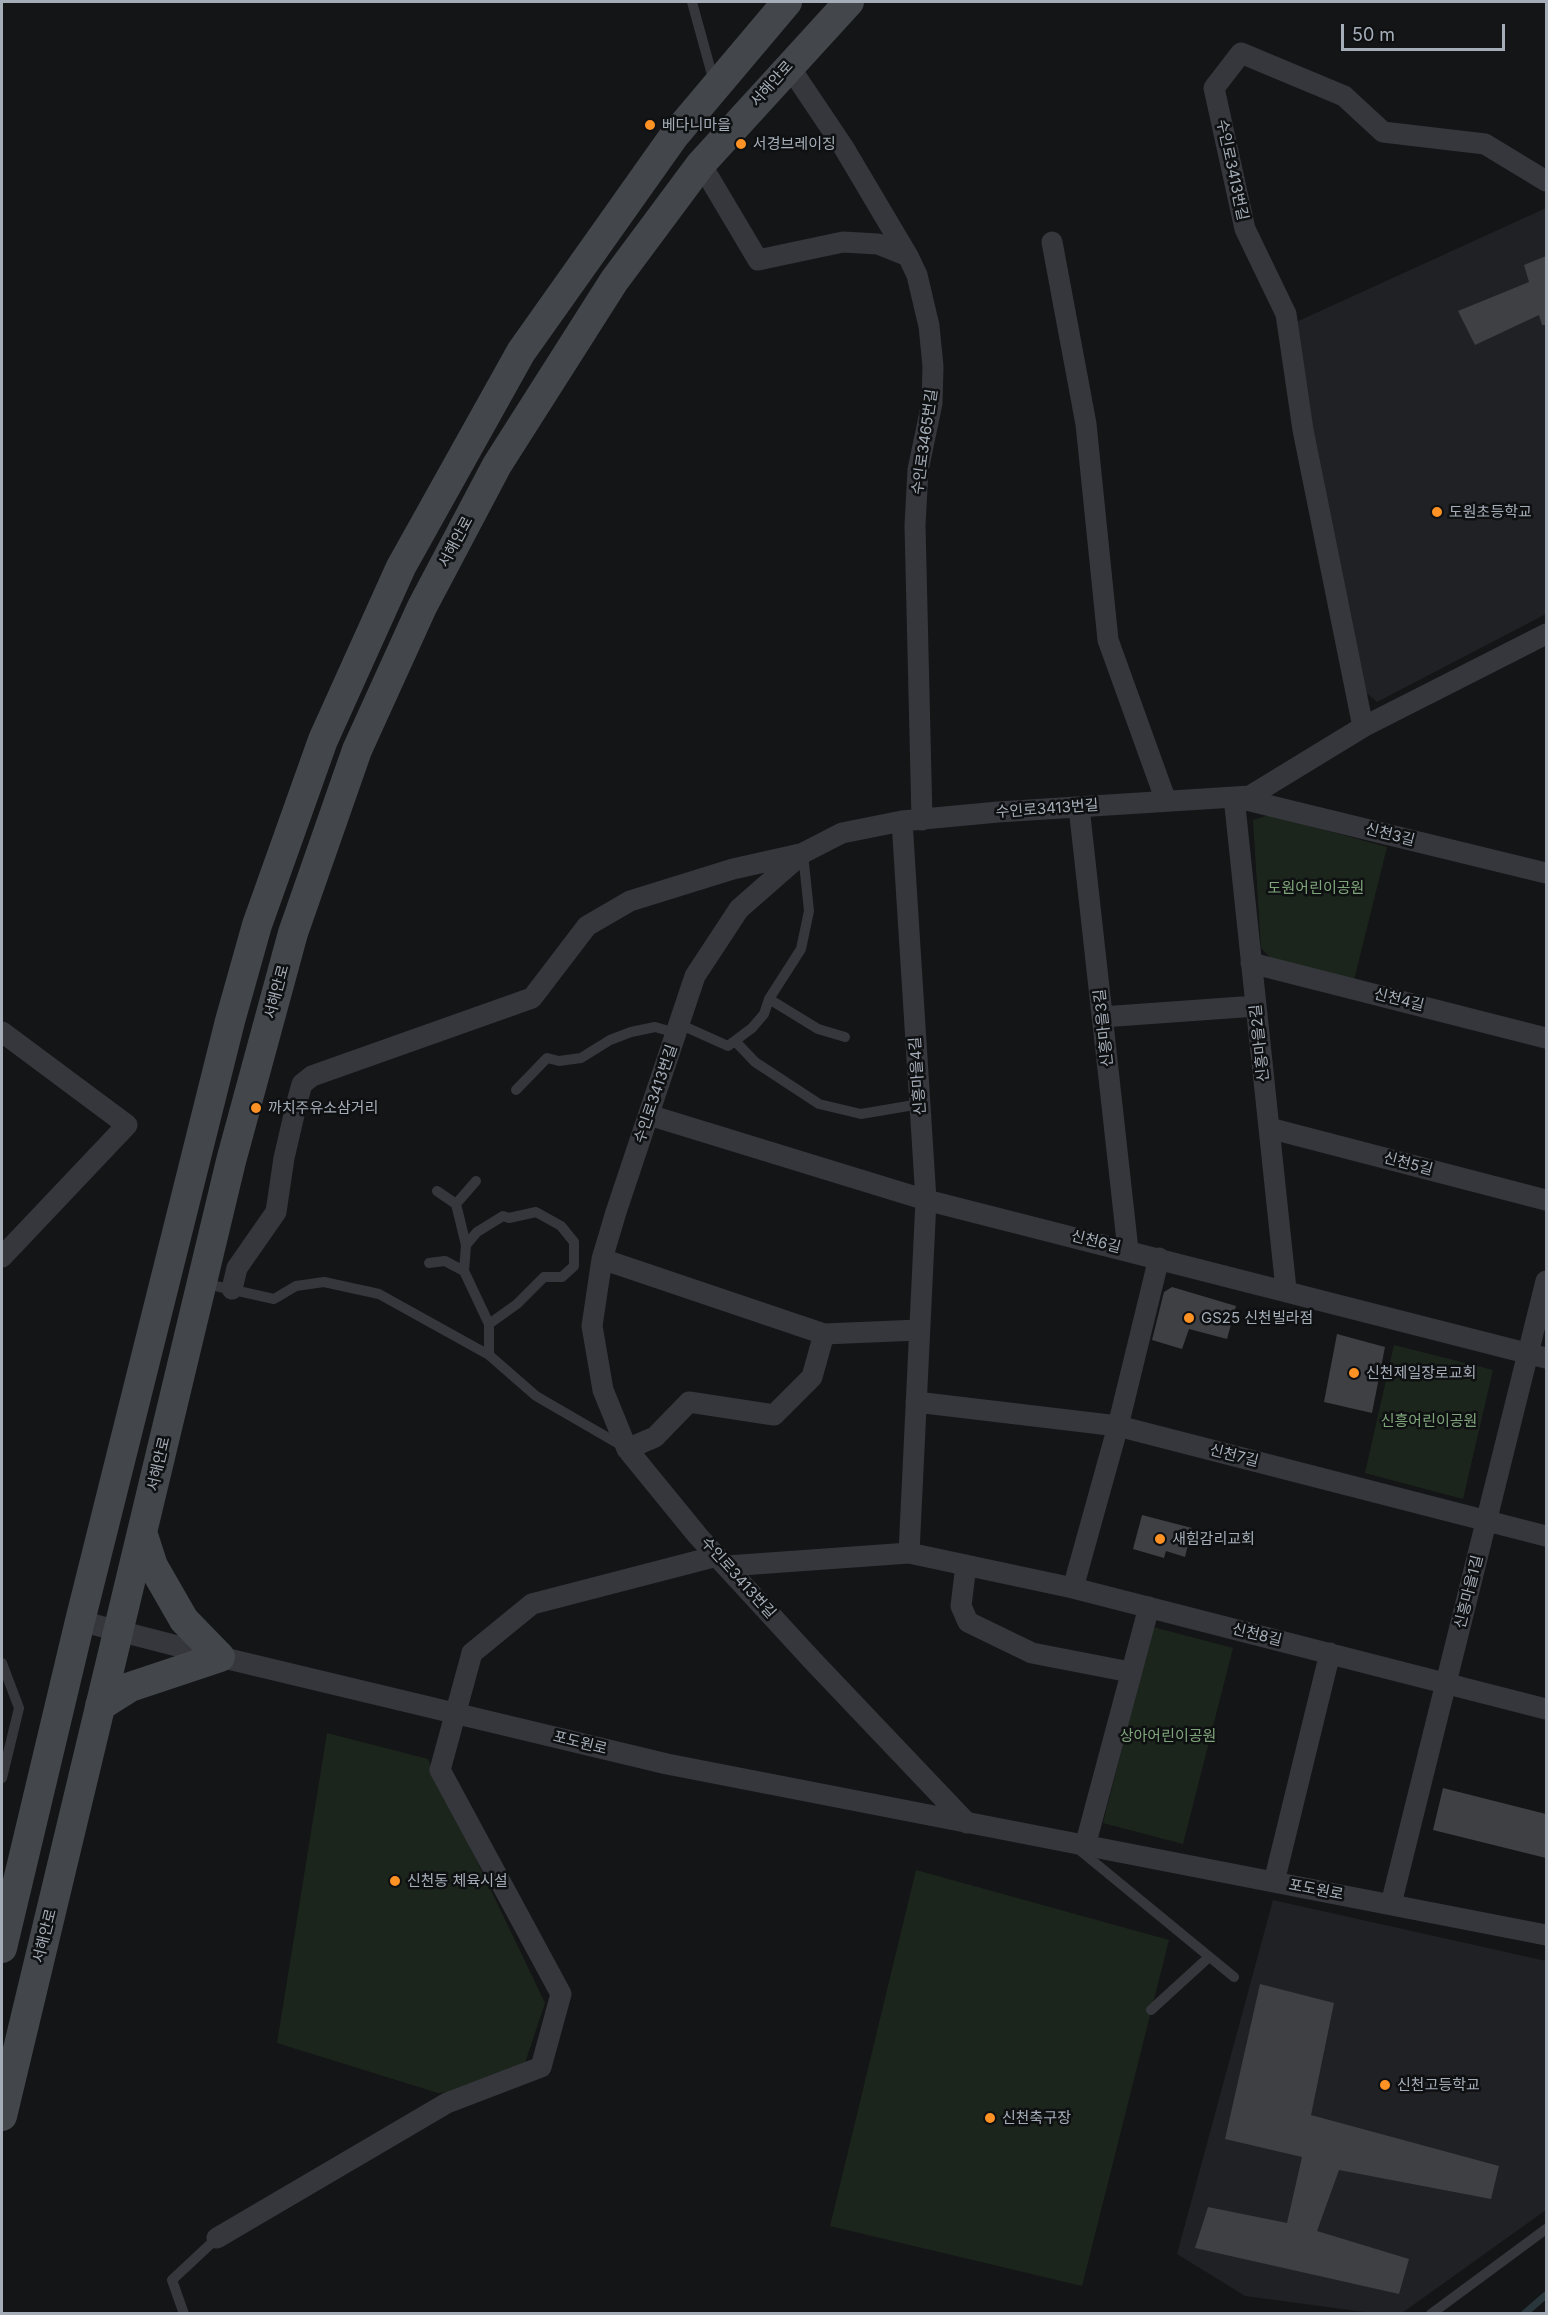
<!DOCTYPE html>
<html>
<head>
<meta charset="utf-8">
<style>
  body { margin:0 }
  #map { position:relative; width:1548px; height:2315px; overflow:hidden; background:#141517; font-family:Inter,sans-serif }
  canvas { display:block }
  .frame { position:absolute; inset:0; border:3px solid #a5aeb8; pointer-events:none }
  .scale { position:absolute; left:1341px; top:24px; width:164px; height:27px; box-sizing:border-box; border:3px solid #a5aeb8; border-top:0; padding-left:8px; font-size:18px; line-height:21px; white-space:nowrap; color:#a5aeb8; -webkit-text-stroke:4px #0f1012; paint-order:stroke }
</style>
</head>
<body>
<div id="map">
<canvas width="1548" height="2315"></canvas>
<div class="frame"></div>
<div class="scale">50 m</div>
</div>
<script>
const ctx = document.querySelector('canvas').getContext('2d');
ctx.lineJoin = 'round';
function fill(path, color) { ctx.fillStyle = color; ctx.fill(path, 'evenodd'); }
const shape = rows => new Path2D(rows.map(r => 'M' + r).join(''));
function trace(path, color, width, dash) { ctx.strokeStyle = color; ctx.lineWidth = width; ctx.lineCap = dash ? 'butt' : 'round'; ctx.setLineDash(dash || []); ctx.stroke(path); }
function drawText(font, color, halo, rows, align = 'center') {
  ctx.font = font + ' Inter,"Noto Sans KR",sans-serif'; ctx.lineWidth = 5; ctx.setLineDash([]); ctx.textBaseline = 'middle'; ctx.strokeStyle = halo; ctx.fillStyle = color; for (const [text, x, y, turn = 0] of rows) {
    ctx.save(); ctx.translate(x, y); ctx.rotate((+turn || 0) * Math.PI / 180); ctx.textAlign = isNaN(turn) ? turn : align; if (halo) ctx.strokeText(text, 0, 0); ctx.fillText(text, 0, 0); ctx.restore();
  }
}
fill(shape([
  [1546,208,1546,614,1377,702,1359,686,1294,323],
  [1273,1900,1546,1961,1546,2210,1402,2313,1372,2313,1245,2296,1177,2254]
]), '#202124');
fill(shape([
  [1269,815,1387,847,1354,980,1276,964,1261,948,1253,820],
  [1394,1345,1493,1370,1463,1499,1365,1473],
  [1153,1627,1233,1648,1183,1844,1103,1823],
  [327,1733,428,1759,545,2003,524,2066,465,2091,438,2093,277,2043],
  [916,1870,1169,1940,1082,2286,830,2226]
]), '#1c251c');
trace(shape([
  [1524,2314,1546,2295]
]), '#29373c', 7);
fill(shape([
  [1546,256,1546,325,1542,325,1539,315,1475,345,1458,311,1529,282,1524,265],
  [1172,1287,1236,1306,1227,1339,1189,1329,1182,1349,1152,1340,1164,1292],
  [1337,1334,1385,1347,1372,1413,1324,1402],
  [1142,1515,1192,1528,1185,1557,1166,1551,1164,1558,1133,1549],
  [1443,1788,1546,1814,1546,1858,1433,1830],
  [1260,1984,1334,2003,1311,2115,1499,2166,1491,2199,1339,2170,1317,2231,1409,2259,1399,2294,1195,2248,1208,2207,1287,2223,1302,2157,1225,2139]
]), '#3e4044');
trace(shape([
  [692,2,714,82],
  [769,999,818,1029,845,1037],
  [679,1024,728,1046,752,1028,764,1014,769,999,801,949,809,911,803,854],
  [735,1041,755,1062,819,1104,861,1114,920,1104],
  [516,1090,547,1058,559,1061,581,1058,610,1040,631,1032,655,1027,676,1033],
  [437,1191,456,1204],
  [466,1245,456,1204,476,1181],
  [429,1263,445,1261,464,1271],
  [202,1283,274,1299,296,1286,324,1282,379,1294,489,1355,536,1396,624,1447],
  [489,1324,464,1271,466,1245,477,1232,503,1216,509,1218,536,1212,561,1226,574,1242,574,1266,562,1277,544,1277,517,1304,489,1324,489,1355],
  [2,1663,19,1708,2,1778],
  [1077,1848,1234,1977],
  [1151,2010,1209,1957],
  [184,2314,172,2280,217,2238],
  [1431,2314,1546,2229]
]), '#35373c', 10);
trace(shape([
  [789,66,844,148,908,256,917,275,929,326,933,366,932,403,918,470,915,525,922,820],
  [701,164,758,260,843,242,878,244,908,256],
  [1052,242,1086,424,1108,640,1166,801],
  [1363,727,1303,430,1286,314,1245,229,1214,88,1241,53,1344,96,1383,132,1485,144,1546,181],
  [1079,807,1128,1250],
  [902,821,926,1200,909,1553],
  [1251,963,1546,1038],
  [1102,1017,1256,1006],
  [2,1032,127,1125,2,1257],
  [649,1115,926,1200,1546,1358],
  [1269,1128,1546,1200],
  [602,1259,824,1334],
  [232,1289,237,1268,276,1212,284,1158,297,1102,302,1084,312,1076,532,998,587,926,630,901,733,869,800,854],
  [1286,1289,1234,797,1546,873],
  [916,1402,1118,1426,1546,1536],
  [627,1449,655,1437,689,1402,774,1415,812,1377,824,1334,919,1330],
  [966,1565,961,1606,968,1622,1032,1653,1130,1672],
  [727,1566,909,1553,1073,1588,1546,1709],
  [1073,1588,1118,1426,1159,1258],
  [80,1621,220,1657,667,1764,1546,1935],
  [472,1653,532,1604,717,1556],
  [967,1823,813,1661,698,1536,627,1449,603,1390,592,1326,602,1259,616,1212,695,976,739,909,803,853,842,833,902,821,998,812,1250,796,1363,727,1546,634],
  [1085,1846,1149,1607],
  [1274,1882,1330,1653],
  [1391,1904,1546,1281],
  [217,2238,447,2103,541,2067,561,1994,440,1770]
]), '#35373c', 21);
trace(shape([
  [100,1706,130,1687,220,1657,184,1620,153,1566,142,1532],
  [2,1948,80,1621,230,1021,257,925,323,740,401,567,521,352,674,136,787,2],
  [2,2116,231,1161,293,933,357,750,422,607,497,465,614,281,701,164,849,2]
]), '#43474c', 30);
trace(shape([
  [440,1770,472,1653]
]), '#35373c', 21);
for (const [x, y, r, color] of [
  [650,125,6,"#ff9224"],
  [741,144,6,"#ff9224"],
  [1437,512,6,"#ff9224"],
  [256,1108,6,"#ff9224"],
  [1189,1318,6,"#ff9224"],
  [1354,1373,6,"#ff9224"],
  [1160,1539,6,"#ff9224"],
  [395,1881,6,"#ff9224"],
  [1385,2085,6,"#ff9224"],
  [990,2118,6,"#ff9224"]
]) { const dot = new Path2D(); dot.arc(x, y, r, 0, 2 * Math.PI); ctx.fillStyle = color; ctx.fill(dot); trace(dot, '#0f1012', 2); }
drawText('15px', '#a5aeb8', '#0f1012', [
  ["서해안로",772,84,-48],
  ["수인로3413번길",1232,170,78],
  ["수인로3465번길",925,442,-82],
  ["서해안로",456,542,-62],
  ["수인로3413번길",1047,809,-4],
  ["신천3길",1390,835,14],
  ["서해안로",277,992,-75],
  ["신천4길",1399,1000,14],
  ["신흥마을3길",1104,1028,-96],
  ["신흥마을2길",1260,1043,-96],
  ["신흥마을4길",918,1076,-94],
  ["수인로3413번길",656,1094,-71],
  ["신천5길",1408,1164,15],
  ["신천6길",1096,1242,14],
  ["신천7길",1234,1456,14],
  ["서해안로",159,1464,-77],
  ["수인로3413번길",738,1578,48],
  ["신흥마을1길",1469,1592,-76],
  ["신천8길",1257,1635,14],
  ["포도원로",580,1743,14],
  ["포도원로",1316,1890,11],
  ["서해안로",45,1936,-76]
]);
drawText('15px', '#a5aeb8', '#0f1012', [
  ["베다니마을",662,125],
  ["서경브레이징",753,144],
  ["도원초등학교",1449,512],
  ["까치주유소삼거리",268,1108],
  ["GS25 신천빌라점",1201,1318],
  ["신천제일장로교회",1366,1373],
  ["새힘감리교회",1172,1539],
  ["신천동 체육시설",407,1881],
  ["신천고등학교",1397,2085],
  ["신천축구장",1002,2118]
], 'left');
drawText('15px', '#7fa57a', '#0f1012', [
  ["도원어린이공원",1316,888],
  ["신흥어린이공원",1429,1421],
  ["상아어린이공원",1168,1736]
]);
</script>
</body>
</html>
